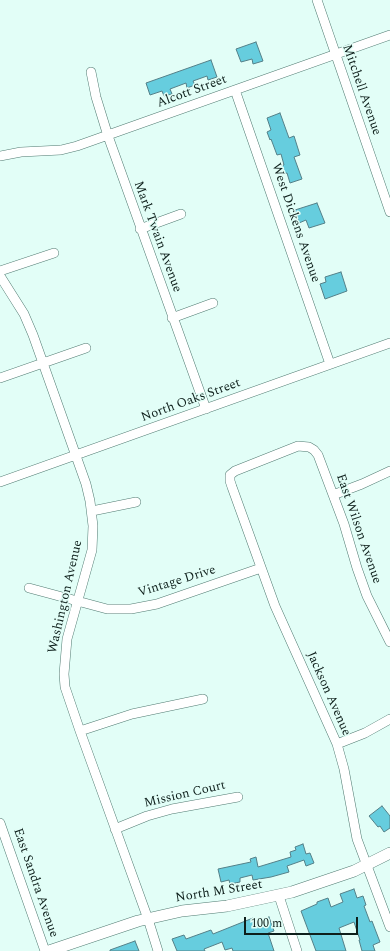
<!DOCTYPE html>
<html>
<head>
<meta charset="utf-8">
<style>
  body { margin:0 }
  #map { position:relative; width:390px; height:951px; overflow:hidden; background:#e2fef7; font-family:Spectral,serif }
  canvas { display:block }
  .scale { position:absolute; left:244px; top:917px; width:114px; height:18px; box-sizing:border-box; border:2px solid #0e1f1b; border-top:0; padding-left:5px; font-size:12px; line-height:14px; white-space:nowrap; color:#0e1f1b; -webkit-text-stroke:3px #e2fef7; paint-order:stroke }
</style>
</head>
<body>
<div id="map">
<canvas width="390" height="951"></canvas>
<div class="scale">100 m</div>
</div>
<script>
const ctx = document.querySelector('canvas').getContext('2d');
ctx.lineJoin = 'round';
function fill(path, color) { ctx.fillStyle = color; ctx.fill(path, 'evenodd'); }
const shape = rows => new Path2D(rows.map(r => 'M' + r).join(''));
function trace(path, color, width, dash) { ctx.strokeStyle = color; ctx.lineWidth = width; ctx.lineCap = dash ? 'butt' : 'round'; ctx.setLineDash(dash || []); ctx.stroke(path); }
function drawText(font, color, halo, rows, align = 'center') {
  ctx.font = font + ' Spectral,serif'; ctx.lineWidth = 3; ctx.setLineDash([]); ctx.textBaseline = 'middle'; ctx.strokeStyle = halo; ctx.fillStyle = color; for (const [text, x, y, turn = 0] of rows) {
    ctx.save(); ctx.translate(x, y); ctx.rotate((+turn || 0) * Math.PI / 180); ctx.textAlign = isNaN(turn) ? turn : align; if (halo) ctx.strokeText(text, 0, 0); ctx.fillText(text, 0, 0); ctx.restore();
  }
}
const building = shape([
  [256,42,263,61,253,64,252,59,241,62,236,49,256,42],
  [211,60,217,77,208,80,207,76,193,81,195,85,187,88,186,83,170,89,172,94,164,96,162,91,150,95,146,83,211,60],
  [280,113,289,138,294,136,300,155,294,157,302,179,290,183,287,173,282,174,279,166,284,165,281,154,277,155,271,139,270,140,267,132,271,130,267,118,280,113],
  [317,203,325,223,309,228,306,220,299,223,295,210,317,203],
  [341,272,347,291,325,299,320,284,326,282,325,277,341,272],
  [382,806,390,816,390,828,384,832,380,826,378,827,369,816,382,806],
  [303,844,306,854,310,853,314,863,306,866,304,860,287,866,289,872,271,877,253,880,252,875,240,878,240,882,230,884,229,880,221,882,218,869,251,862,250,859,256,857,258,867,291,857,290,852,296,850,295,847,303,844],
  [354,889,357,898,363,896,366,905,364,906,370,922,372,921,375,929,380,942,373,945,375,951,362,951,359,940,360,940,354,922,339,928,346,951,316,951,301,911,317,904,317,902,328,898,331,907,343,902,340,894,354,889],
  [269,917,274,931,268,933,274,951,233,951,232,948,225,950,222,942,204,949,205,951,177,951,172,939,184,935,186,939,211,930,213,934,253,918,254,922,269,917],
  [135,941,139,951,110,951,110,950,135,941]
]);
fill(building, '#66cdde');
trace(building, '#548088', 1);
const minor = shape([
  [317,0,390,212],
  [91,72,96,97,108,136,206,409],
  [235,90,330,364],
  [0,156,21,152,61,150,77,146,390,35],
  [140,229,181,214],
  [0,271,54,253],
  [0,276,24,314,33,335,86,484,90,501,93,526,92,550,67,639,64,674,65,687,80,731,148,919,158,951],
  [172,318,213,303],
  [0,378,86,348],
  [0,482,390,343],
  [333,495,362,484,390,471],
  [92,511,136,502],
  [29,588,107,609,131,609,157,604,261,568],
  [390,642,367,596,357,568,344,524,318,455,314,450,309,447,298,446,235,471,230,475,230,481,232,487,275,606,337,744,344,769,357,839,390,927],
  [80,731,132,714,203,699],
  [337,744,365,733,390,719],
  [0,823,45,951],
  [115,829,147,816,172,809,238,797],
  [279,896,297,951]
]);
const tertiary = shape([
  [49,951,138,921,182,911,227,906,292,892,354,871,390,853]
]);
trace(minor, '#517b72', 10);
trace(tertiary, '#517b72', 12);
trace(minor, '#fff', 9);
trace(tertiary, '#fff', 11);
drawText('13px', '#0e1f1b', '#e2fef7', [
  ["Mitchell Avenue",361,90,71],
  ["Alcott Street",192,92,-20],
  ["West Dickens Avenue",295,223,71],
  ["Mark Twain Avenue",157,237,70],
  ["North Oaks Street",191,401,-20],
  ["East Wilson Avenue",358,529,71],
  ["Vintage Drive",177,582,-17],
  ["Washington Avenue",66,597,-77],
  ["Jackson Avenue",328,694,66],
  ["Mission Court",185,795,-13],
  ["East Sandra Avenue",35,883,71],
  ["North M Street",219,892,-9]
]);
</script>
</body>
</html>
